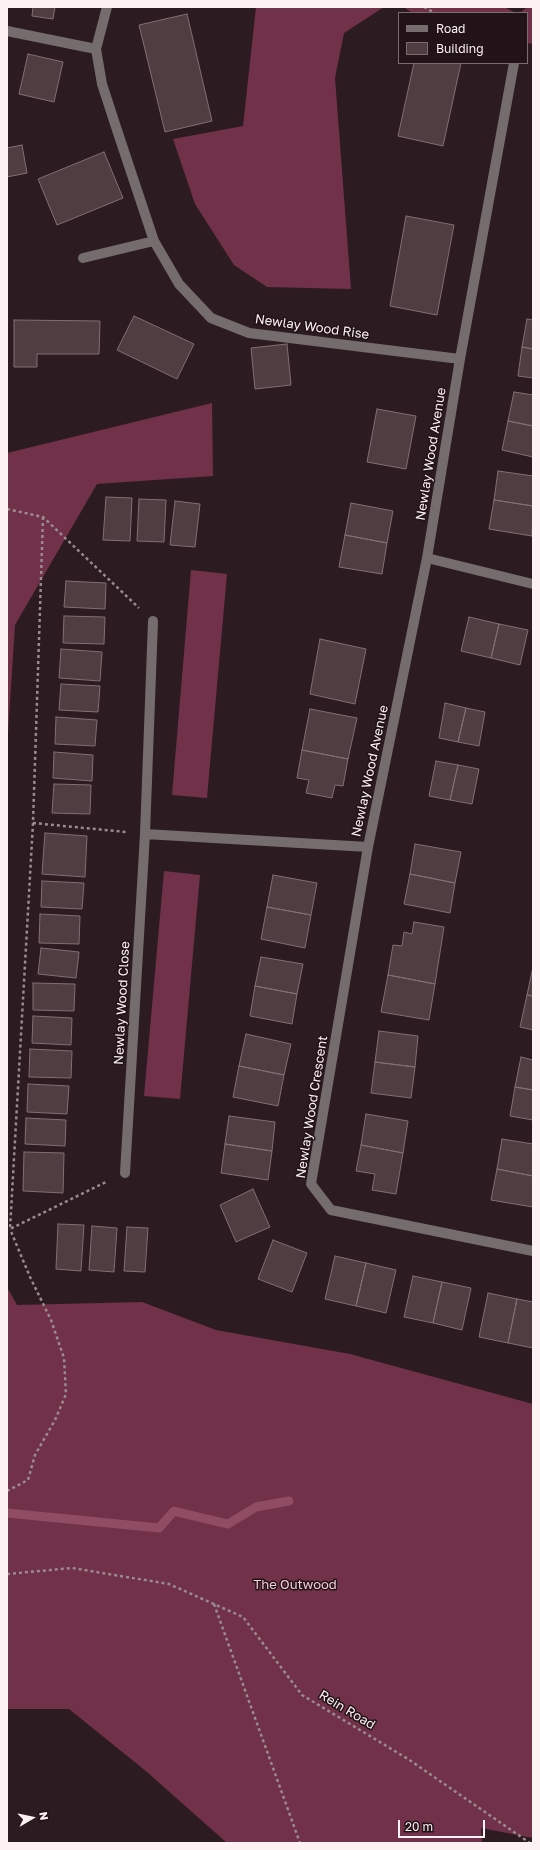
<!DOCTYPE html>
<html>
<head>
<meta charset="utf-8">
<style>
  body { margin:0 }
  #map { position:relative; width:540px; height:1850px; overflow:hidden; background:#2c1c21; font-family:"Golos Text",sans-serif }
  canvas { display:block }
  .frame { position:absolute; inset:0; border:8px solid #fdf1f4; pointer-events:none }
  .legend { position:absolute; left:398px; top:12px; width:130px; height:52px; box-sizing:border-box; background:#221318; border:1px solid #7a6c70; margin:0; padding:5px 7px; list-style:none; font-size:12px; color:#fdf1f4 }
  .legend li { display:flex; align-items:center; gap:8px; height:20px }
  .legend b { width:20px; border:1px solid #7a6c70 }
  .north { position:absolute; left:12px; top:1798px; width:40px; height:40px; -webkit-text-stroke:3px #221318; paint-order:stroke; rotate:81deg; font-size:11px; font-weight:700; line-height:16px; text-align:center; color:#fdf1f4 }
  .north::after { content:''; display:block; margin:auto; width:14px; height:18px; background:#fdf1f4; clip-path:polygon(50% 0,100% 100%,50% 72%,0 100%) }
  .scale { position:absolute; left:398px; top:1820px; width:87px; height:18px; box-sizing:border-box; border:2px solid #fdf1f4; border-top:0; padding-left:5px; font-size:12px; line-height:14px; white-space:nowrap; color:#fdf1f4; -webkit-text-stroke:3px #221318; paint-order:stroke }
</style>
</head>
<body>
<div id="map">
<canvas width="540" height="1850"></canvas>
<div class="frame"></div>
<ul class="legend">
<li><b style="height:5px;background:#756c6e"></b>Road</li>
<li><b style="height:11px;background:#4f3d42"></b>Building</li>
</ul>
<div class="north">N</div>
<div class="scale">20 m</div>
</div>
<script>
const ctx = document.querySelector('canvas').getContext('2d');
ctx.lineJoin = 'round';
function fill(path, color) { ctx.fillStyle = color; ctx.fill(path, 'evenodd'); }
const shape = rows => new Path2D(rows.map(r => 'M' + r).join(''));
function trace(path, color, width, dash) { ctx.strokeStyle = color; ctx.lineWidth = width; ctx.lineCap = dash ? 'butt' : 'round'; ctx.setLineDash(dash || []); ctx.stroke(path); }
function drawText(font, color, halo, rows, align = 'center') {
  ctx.font = font + ' "Golos Text",sans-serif'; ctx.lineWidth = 3; ctx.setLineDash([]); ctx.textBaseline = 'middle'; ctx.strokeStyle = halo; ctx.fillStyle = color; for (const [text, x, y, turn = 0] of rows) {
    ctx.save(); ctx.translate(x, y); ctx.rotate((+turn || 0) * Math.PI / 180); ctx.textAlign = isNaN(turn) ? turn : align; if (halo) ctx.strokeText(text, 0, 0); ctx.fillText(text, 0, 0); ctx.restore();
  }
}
fill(shape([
  [256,7,384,7,344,33,335,78,351,289,267,287,234,265,195,204,173,139,243,126],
  [404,7,504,7,516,13,412,13],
  [527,7,533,7,533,44,527,43,527,13,520,13],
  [212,403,213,476,97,484,15,625,7,749,7,453],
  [191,570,227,574,207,798,172,795],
  [164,871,200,875,180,1099,144,1096],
  [7,1287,17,1305,142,1302,216,1330,350,1354,533,1404,533,1838,481,1828,482,1843,227,1843,147,1772,69,1709,7,1709]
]), '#713148');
trace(shape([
  [7,1513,159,1528,174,1511,228,1524,256,1507,289,1501]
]), '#904c63', 9);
const building = shape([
  [33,7,55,7,53,19,32,16,33,7],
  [187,14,212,121,165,132,139,25,187,14],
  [28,54,63,62,54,102,19,94,28,54],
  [414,63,461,63,443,146,398,136,414,63],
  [22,145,27,173,7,177,7,148,22,145],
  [104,152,123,198,57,225,38,179,104,152],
  [406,216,454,225,437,315,390,306,406,216],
  [134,316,194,344,177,379,117,350,134,316],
  [527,319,533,320,533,349,522,347,527,319],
  [14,320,100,321,99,354,37,354,37,367,14,367,14,320],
  [287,344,291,385,255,389,251,348,287,344],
  [522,347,533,349,533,378,518,376,522,347],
  [514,392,533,395,533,426,508,421,514,392],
  [377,409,416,416,406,469,367,462,377,409],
  [508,421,533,426,533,457,502,450,508,421],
  [498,471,533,476,533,506,494,500,498,471],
  [106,497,132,498,130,541,103,540,106,497],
  [139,499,166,500,164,542,137,541,139,499],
  [494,500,533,506,532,536,489,529,494,500],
  [175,501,200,504,195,547,170,545,175,501],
  [351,503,393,511,387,543,345,535,351,503],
  [345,535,387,543,382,574,339,567,345,535],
  [66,581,106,583,105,609,64,607,66,581],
  [64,616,105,617,104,644,63,643,64,616],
  [469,617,499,624,491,658,461,651,469,617],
  [499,624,528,630,520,665,491,658,499,624],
  [320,639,366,649,355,704,310,694,320,639],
  [61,649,102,652,100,681,59,678,61,649],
  [61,684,100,686,98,712,59,710,61,684],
  [445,703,466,708,458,742,439,738,445,703],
  [466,708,485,712,479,746,458,742,466,708],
  [310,709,357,718,348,759,302,750,310,709],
  [56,717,97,720,95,746,55,744,56,717],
  [302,750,348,759,343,786,335,785,332,798,306,793,309,780,297,778,302,750],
  [54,752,93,755,92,781,53,778,54,752],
  [436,761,458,765,450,800,429,796,436,761],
  [458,765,479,769,472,804,450,800,458,765],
  [54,784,91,785,90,814,52,813,54,784],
  [45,833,87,836,85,877,42,874,45,833],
  [415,844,461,852,455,883,410,874,415,844],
  [410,874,455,883,450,913,404,904,410,874],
  [273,875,317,883,311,915,267,907,273,875],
  [42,881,84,883,82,909,41,907,42,881],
  [267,907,311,915,305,948,261,939,267,907],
  [40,914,80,916,79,944,39,943,40,914],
  [414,922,444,927,435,984,388,975,393,945,402,946,404,932,412,934,414,922],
  [41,948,79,952,76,978,38,974,41,948],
  [261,957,303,964,297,994,255,986,261,957],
  [533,967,533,996,527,995,533,967],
  [388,975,435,984,429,1020,381,1012,388,975],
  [33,983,75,984,74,1011,33,1010,33,983],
  [255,986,297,994,292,1024,250,1016,255,986],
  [527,995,533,996,533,1030,520,1027,527,995],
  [33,1016,72,1018,71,1045,32,1043,33,1016],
  [379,1031,418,1036,415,1067,375,1062,379,1031],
  [246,1034,291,1044,284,1075,239,1066,246,1034],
  [30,1049,72,1051,71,1078,29,1077,30,1049],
  [521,1057,533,1060,533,1090,515,1087,521,1057],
  [375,1062,415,1067,411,1098,371,1093,375,1062],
  [239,1066,284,1075,278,1106,233,1097,239,1066],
  [28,1084,69,1086,67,1114,27,1112,28,1084],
  [515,1087,533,1090,533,1120,510,1116,515,1087],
  [366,1114,408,1121,403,1153,361,1145,366,1114],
  [229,1116,275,1122,272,1151,225,1144,229,1116],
  [26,1118,66,1120,65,1146,25,1144,26,1118],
  [502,1139,533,1144,533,1176,497,1169,502,1139],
  [225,1144,272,1151,268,1180,221,1173,225,1144],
  [361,1145,403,1153,396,1194,372,1190,375,1174,356,1171,361,1145],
  [24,1152,64,1153,63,1193,23,1191,24,1152],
  [497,1169,533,1176,533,1207,491,1200,497,1169],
  [253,1189,270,1227,236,1242,220,1205,253,1189],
  [58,1224,84,1225,81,1271,56,1269,58,1224],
  [92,1226,117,1228,114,1272,89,1270,92,1226],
  [127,1227,148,1228,145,1272,124,1271,127,1227],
  [273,1240,307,1253,292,1292,258,1279,273,1240],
  [335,1256,366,1263,356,1306,325,1299,335,1256],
  [366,1263,396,1270,386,1313,356,1306,366,1263],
  [413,1276,442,1282,433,1323,404,1317,413,1276],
  [442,1282,471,1288,462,1330,433,1323,442,1282],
  [488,1293,517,1299,508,1343,479,1337,488,1293],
  [517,1299,533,1302,533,1348,508,1343,517,1299]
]);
fill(building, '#4f3d42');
trace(building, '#826e74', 1);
trace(shape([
  [424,7,435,13],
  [7,509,43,517,139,608],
  [43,517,33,823,10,1229,108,1181],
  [33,823,126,832],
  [7,1491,28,1480,35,1455,55,1420,66,1394,64,1358,51,1320,30,1277,10,1229],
  [7,1574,72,1568,169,1584,243,1617,302,1695,408,1759,530,1843],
  [214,1604,300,1843]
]), '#998b8f', 2.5, [3, 3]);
trace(shape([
  [107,7,96,49,102,84,116,127,154,241,179,284,211,318,249,333,460,359],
  [7,31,96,49],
  [514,63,460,359,427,558,368,847,311,1184,331,1210,533,1251],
  [83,258,154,241],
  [427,558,533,584],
  [145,834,368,847],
  [125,1173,145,834,153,621]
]), '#756c6e', 10);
drawText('13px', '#fdf1f4', '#221318', [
  ["Newlay Wood Rise",312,327,8],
  ["Newlay Wood Avenue",431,454,-81],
  ["Newlay Wood Avenue",370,771,-78],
  ["Newlay Wood Close",122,1003,-87],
  ["Newlay Wood Crescent",312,1107,-81],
  ["Rein Road",347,1710,31]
]);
drawText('13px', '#f7cdd8', '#221318', [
  ["The Outwood",295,1585]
]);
</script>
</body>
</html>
